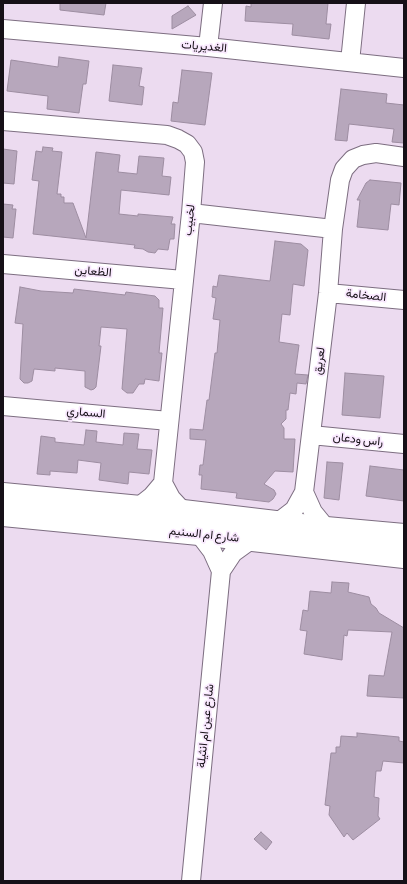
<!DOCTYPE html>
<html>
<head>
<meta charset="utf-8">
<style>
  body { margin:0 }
  #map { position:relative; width:407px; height:884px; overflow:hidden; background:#ecdbf0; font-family:"Sofia Sans Condensed",sans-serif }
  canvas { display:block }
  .frame { position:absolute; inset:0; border:4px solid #161017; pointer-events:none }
</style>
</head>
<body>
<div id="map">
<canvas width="407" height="884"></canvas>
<div class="frame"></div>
</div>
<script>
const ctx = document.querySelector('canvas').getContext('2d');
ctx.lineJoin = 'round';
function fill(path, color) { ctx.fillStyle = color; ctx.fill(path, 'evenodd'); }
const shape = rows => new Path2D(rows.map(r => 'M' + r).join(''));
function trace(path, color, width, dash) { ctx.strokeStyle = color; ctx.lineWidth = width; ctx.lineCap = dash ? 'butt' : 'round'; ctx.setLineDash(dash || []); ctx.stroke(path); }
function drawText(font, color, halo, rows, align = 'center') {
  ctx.font = font + ' "Sofia Sans Condensed",Vazirmatn,sans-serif'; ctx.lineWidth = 3.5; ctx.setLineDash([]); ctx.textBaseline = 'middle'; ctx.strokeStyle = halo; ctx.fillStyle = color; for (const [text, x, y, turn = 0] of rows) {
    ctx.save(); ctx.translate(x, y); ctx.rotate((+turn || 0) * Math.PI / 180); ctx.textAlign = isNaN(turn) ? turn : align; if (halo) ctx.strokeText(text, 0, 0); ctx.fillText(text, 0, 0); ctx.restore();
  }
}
const building = shape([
  [60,3,106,3,104,15,60,10,60,3],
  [251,3,328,3,326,24,331,24,329,39,292,35,293,24,245,21,246,6,251,7,251,3],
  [188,6,196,15,172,29,172,16,188,6],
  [59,57,89,61,86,84,83,84,79,113,47,109,48,96,7,91,11,60,58,67,59,57],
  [113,65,142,68,139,86,144,87,142,105,109,101,113,65],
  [182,70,212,73,205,125,171,121,173,102,178,103,182,70],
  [341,89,387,94,386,103,404,105,404,143,392,142,394,129,349,124,347,141,335,140,341,89],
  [43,147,53,148,52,151,62,152,57,194,61,194,61,197,64,197,64,203,73,203,86,238,96,152,120,155,118,172,137,174,139,156,164,158,162,176,171,177,169,195,121,190,119,214,138,216,138,214,173,217,171,224,175,224,174,239,170,239,168,250,158,249,155,253,148,252,143,249,134,248,135,245,33,234,39,181,32,180,36,151,42,152,43,147],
  [3,149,17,151,14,184,3,183,3,149],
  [370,180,401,183,399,205,391,204,388,230,357,227,360,200,357,200,366,183,370,180],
  [3,204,13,205,12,209,16,209,13,238,3,237,3,204],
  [275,241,301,244,308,250,304,286,293,284,290,315,282,314,279,342,299,345,295,374,308,375,306,384,297,383,296,394,290,393,288,410,286,410,286,419,281,424,284,428,284,439,295,439,293,472,275,471,264,484,274,490,276,494,273,499,269,502,236,498,237,493,201,489,202,475,199,475,200,465,203,465,206,440,190,439,190,429,203,430,207,400,209,400,215,353,217,353,220,320,213,319,216,298,212,297,213,286,217,287,219,275,270,281,275,241],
  [20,287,41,291,73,293,74,289,125,295,126,292,155,296,159,300,159,308,163,308,159,353,162,353,159,381,145,379,144,384,139,384,133,393,127,393,122,389,127,329,101,327,99,346,101,346,96,387,94,389,91,390,85,387,85,371,55,368,55,371,34,369,32,381,28,383,24,383,20,379,23,324,15,323,20,287],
  [345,373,384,376,380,418,342,415,345,373],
  [86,430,97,431,96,442,123,445,124,433,139,434,137,449,152,450,149,474,129,472,128,484,99,480,101,463,78,460,77,473,50,471,50,475,37,474,41,436,55,438,55,442,84,445,86,430],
  [327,462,343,463,339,500,324,498,327,462],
  [370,466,404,470,404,501,366,496,370,466],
  [332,582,349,583,348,592,369,597,371,604,376,608,379,613,404,628,404,698,367,696,369,675,384,676,392,632,348,630,347,636,344,635,342,660,304,654,307,631,300,630,303,610,308,611,310,591,331,593,332,582],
  [357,733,399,737,399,741,404,742,404,763,383,761,381,771,376,771,374,797,379,798,378,816,380,819,353,840,347,833,344,837,329,815,330,806,325,805,331,753,336,753,336,747,340,747,341,736,357,737,357,733],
  [261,832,272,842,266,850,254,839,261,832]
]);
fill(building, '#b7a7bc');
trace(building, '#9d8da1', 1);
const minor = shape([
  [3,29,208,47,404,68],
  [208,47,213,3],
  [350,62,356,3],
  [3,121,167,135,178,139,187,144,193,152,195,162,191,213,163,483,152,496,138,507],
  [191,213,333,229],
  [3,264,183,280],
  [328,293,404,300],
  [3,406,169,421],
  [311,435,404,444],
  [163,483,171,498,183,511],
  [304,492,313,512,326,528],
  [277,523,294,510,304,492,328,293,333,229,340,180,344,169,353,159,363,155,376,153,404,157],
  [199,534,212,551,221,571],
  [191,881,221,571,233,553,251,540]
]);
const major = shape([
  [3,494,183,511,326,528,404,535],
  [3,515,199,534,404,557]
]);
trace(minor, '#7d6e81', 20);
trace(major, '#7d6e81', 24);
trace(minor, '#fff', 18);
trace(major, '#fff', 22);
drawText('12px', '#161017', '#f9e8fe', [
  ["الغديريات",204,47,5],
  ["لخبيب",190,220,-84],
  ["الظعاين",93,272,5],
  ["الصخامة",366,296,6],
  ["لعريق",320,361,-83],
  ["السماري",86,413,5],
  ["راس ودعان",358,440,6],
  ["شارع ام السنيم",204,535,6],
  ["شارع عين ام انثيلة",206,726,-84]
]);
</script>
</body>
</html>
